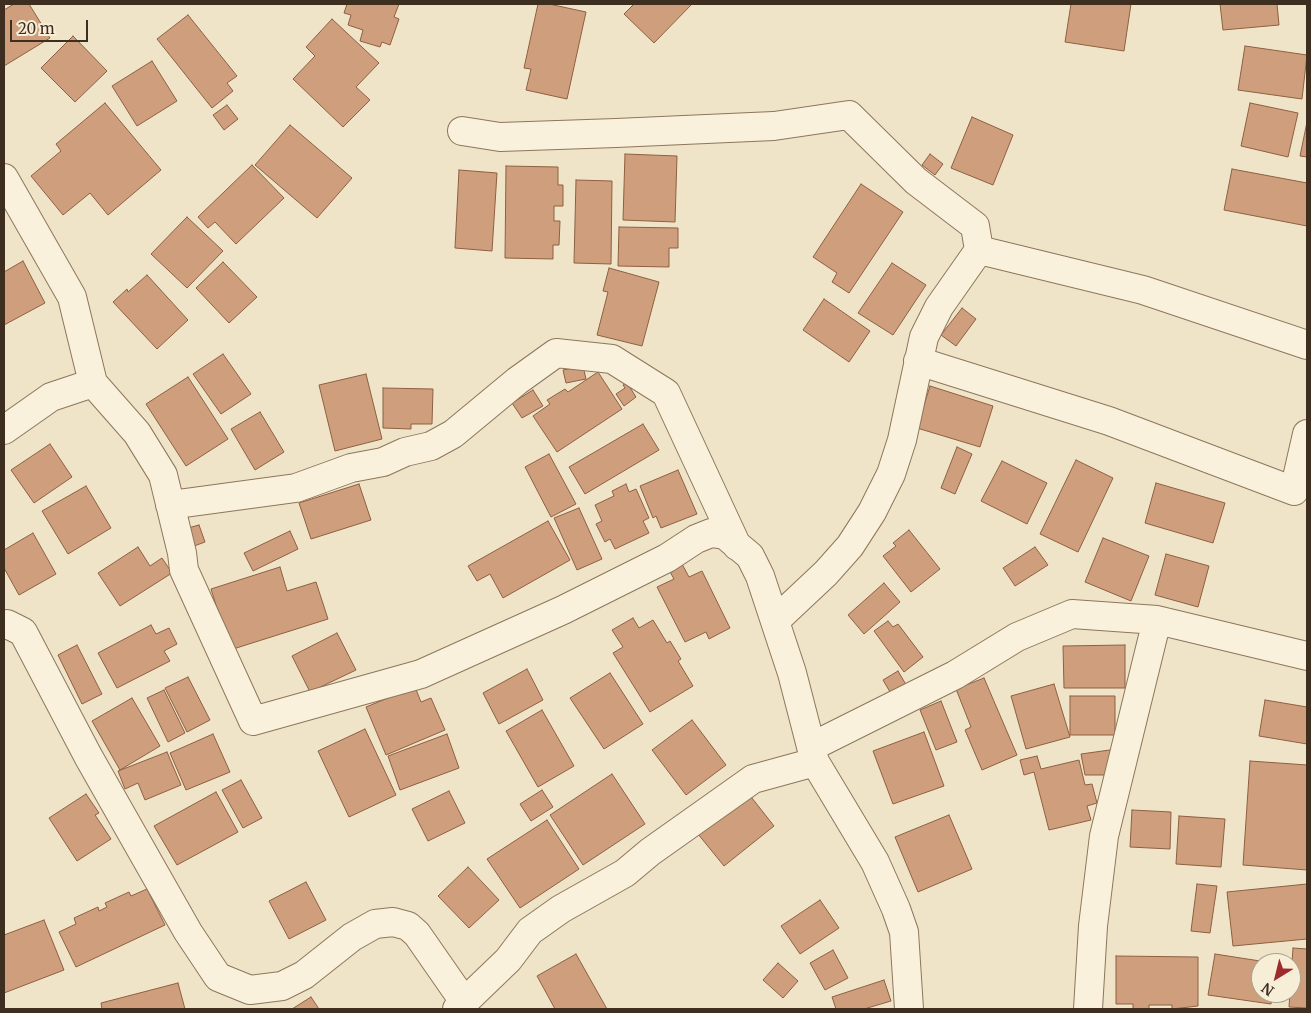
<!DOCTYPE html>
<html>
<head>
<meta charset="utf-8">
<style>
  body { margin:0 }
  #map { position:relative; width:1311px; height:1013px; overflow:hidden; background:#f0e4c8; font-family:Merriweather,serif }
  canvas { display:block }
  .frame { position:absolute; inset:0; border:5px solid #3d2e20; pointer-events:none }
  .north { position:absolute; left:1251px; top:953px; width:50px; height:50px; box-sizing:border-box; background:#f7eed8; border:1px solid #ada18e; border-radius:50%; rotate:216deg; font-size:14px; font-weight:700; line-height:20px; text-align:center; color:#3d2e20 }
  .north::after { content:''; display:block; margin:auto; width:18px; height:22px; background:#9e2a2b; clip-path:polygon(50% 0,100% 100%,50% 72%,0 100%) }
  .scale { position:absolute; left:10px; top:20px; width:78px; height:22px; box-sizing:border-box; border:2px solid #3d2e20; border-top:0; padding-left:6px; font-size:15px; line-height:18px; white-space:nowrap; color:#3d2e20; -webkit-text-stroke:4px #f7eed8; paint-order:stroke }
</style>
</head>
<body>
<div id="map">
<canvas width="1311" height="1013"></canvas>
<div class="frame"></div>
<div class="north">N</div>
<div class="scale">20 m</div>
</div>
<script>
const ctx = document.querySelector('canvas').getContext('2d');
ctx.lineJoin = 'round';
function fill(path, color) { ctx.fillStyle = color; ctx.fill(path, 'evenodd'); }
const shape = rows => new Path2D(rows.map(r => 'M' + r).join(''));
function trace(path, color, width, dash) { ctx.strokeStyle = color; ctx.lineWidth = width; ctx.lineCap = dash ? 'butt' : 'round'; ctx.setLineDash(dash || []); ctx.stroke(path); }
const building = shape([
  [14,4,29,4,50,38,4,66,4,10,14,4],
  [347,4,399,4,394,17,399,19,390,45,382,42,380,47,360,41,363,30,348,25,351,15,344,13,347,4],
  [538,4,549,4,586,12,567,99,526,90,531,69,524,68,538,4],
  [634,4,692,4,654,43,624,14,634,4],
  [1071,4,1131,4,1124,51,1065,42,1071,4],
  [1220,4,1277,4,1279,25,1223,30,1220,4],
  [188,15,237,76,227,83,233,91,212,108,157,39,188,15],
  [332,19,379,63,356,87,370,100,343,127,293,79,315,56,306,47,332,19],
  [73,36,107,71,75,102,41,68,73,36],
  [1245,46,1307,55,1302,99,1238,90,1245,46],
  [152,61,177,101,137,126,112,86,152,61],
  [105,103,161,170,108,215,90,193,63,215,31,176,61,151,56,144,105,103],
  [1250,103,1298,113,1288,157,1241,146,1250,103],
  [227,105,238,119,224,130,213,115,227,105],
  [972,117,1013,135,993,185,951,168,972,117],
  [1307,122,1307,157,1300,156,1307,122],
  [290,125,352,178,317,218,255,165,290,125],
  [625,154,677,156,675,222,623,220,625,154],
  [930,154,943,164,935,175,922,165,930,154],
  [252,165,284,198,236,244,215,222,208,228,198,217,252,165],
  [506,166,558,167,558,185,563,185,563,206,554,206,554,221,560,221,559,245,553,245,553,259,505,258,506,166],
  [1232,169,1307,183,1307,226,1224,210,1232,169],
  [459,170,497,173,492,251,455,248,459,170],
  [576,180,612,181,611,264,574,263,576,180],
  [861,184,903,212,849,293,832,282,837,273,813,257,861,184],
  [187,217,223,251,187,288,151,254,187,217],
  [619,227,678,228,678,248,669,248,669,267,618,266,619,227],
  [23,261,45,303,4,325,4,272,23,261],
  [223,262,257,297,229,323,196,288,223,262],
  [892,263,926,285,893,335,858,313,892,263],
  [609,268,659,282,642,346,597,335,608,292,603,291,609,268],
  [147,275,188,320,157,349,113,302,127,289,128,292,147,275],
  [824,299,870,331,849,362,803,330,824,299],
  [962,308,976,319,956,346,941,335,962,308],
  [223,354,251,394,221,414,193,374,223,354],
  [583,366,586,379,566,383,563,370,583,366],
  [598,372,622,409,557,452,533,416,550,404,547,400,565,389,568,392,598,372],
  [366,374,382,439,335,451,319,385,366,374],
  [188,377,228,439,186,466,146,404,188,377],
  [627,383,636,397,624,406,616,394,625,388,623,385,627,383],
  [930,386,993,406,980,447,917,428,930,386],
  [383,388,433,389,432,424,411,424,411,429,383,428,383,388],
  [533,390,543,406,522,418,512,403,533,390],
  [260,412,284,452,255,470,231,429,260,412],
  [643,424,659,450,585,494,569,467,643,424],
  [50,444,72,477,34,503,11,470,50,444],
  [957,447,972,454,955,494,941,488,957,447],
  [549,454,576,504,551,517,525,467,549,454],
  [1076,460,1113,478,1078,552,1040,534,1076,460],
  [1002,461,1047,483,1027,524,981,501,1002,461],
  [678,470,697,514,661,528,656,516,653,518,640,486,678,470],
  [1156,483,1225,503,1213,543,1145,523,1156,483],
  [359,484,371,520,311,539,299,503,359,484],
  [626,484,629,492,636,489,649,518,643,521,649,533,615,549,610,539,605,542,596,524,602,521,595,505,614,496,612,491,626,484],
  [86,486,111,528,68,554,42,511,86,486],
  [579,508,602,559,577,570,554,518,579,508],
  [548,521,570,560,503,598,490,574,477,581,468,566,548,521],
  [199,525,205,542,194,546,188,528,199,525],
  [909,530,940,569,911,592,883,556,896,546,893,543,909,530],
  [290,531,298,549,253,571,244,553,290,531],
  [33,533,56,574,19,595,4,568,4,550,33,533],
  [1103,538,1149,556,1131,601,1085,582,1103,538],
  [138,547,150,566,162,558,172,573,120,606,98,573,138,547],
  [1035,547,1048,565,1015,586,1003,568,1035,547],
  [1166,554,1209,566,1198,607,1155,595,1166,554],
  [682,564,689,577,702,571,730,628,709,639,706,632,685,642,657,587,674,579,669,570,682,564],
  [280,567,287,591,316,582,328,619,230,650,211,589,280,567],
  [884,583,900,602,864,634,848,615,884,583],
  [633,618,639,628,653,620,667,643,670,641,681,659,678,661,693,686,650,712,613,653,623,647,612,630,633,618],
  [888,621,893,627,898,624,923,657,904,672,874,631,888,621],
  [151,625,156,634,169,628,177,644,164,651,170,661,117,688,98,653,151,625],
  [337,633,356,670,310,692,292,656,337,633],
  [77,645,102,694,82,704,58,655,77,645],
  [1125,645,1125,688,1064,688,1063,646,1125,645],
  [527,669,543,700,499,724,483,693,527,669],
  [898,671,908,688,893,697,883,680,898,671],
  [610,673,643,724,604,749,570,698,610,673],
  [188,677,210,720,187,732,165,688,188,677],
  [984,678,1017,755,982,770,965,730,971,727,956,689,984,678],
  [1054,684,1070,737,1026,749,1011,696,1054,684],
  [415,687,421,702,431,698,445,730,386,755,366,707,415,687],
  [164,690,185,733,168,742,147,698,164,690],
  [1070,696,1115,696,1115,735,1070,735,1070,696],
  [132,698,160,746,120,770,92,721,132,698],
  [1265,700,1307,707,1307,744,1259,736,1265,700],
  [941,701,957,742,936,750,920,710,941,701],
  [542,710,574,766,538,787,506,731,542,710],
  [692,720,726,765,686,795,652,750,692,720],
  [365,729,396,795,349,817,318,751,365,729],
  [924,732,944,786,893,804,873,751,924,732],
  [213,734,230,772,186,790,170,753,213,734],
  [447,734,459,768,400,790,388,756,447,734],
  [1117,749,1109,775,1085,775,1081,754,1117,749],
  [167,752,181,785,145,800,138,783,125,789,118,771,167,752],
  [1037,756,1041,769,1079,760,1085,785,1092,784,1097,803,1087,806,1091,820,1049,830,1034,772,1024,775,1020,760,1037,756],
  [1250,761,1307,765,1307,870,1243,865,1250,761],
  [612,774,645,824,583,865,550,815,612,774],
  [241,780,262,818,243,828,222,790,241,780],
  [542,790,553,807,531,821,520,804,542,790],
  [449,791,465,823,428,841,412,809,449,791],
  [216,792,238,832,177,865,154,826,216,792],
  [748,793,774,826,724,866,698,834,748,793],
  [86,794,99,813,95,815,111,839,77,861,49,818,86,794],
  [1132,810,1171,812,1170,849,1130,847,1132,810],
  [949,815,972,869,918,892,895,837,949,815],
  [1179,816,1225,819,1221,867,1176,864,1179,816],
  [547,820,579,869,520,908,487,859,547,820],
  [468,867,499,900,469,928,438,896,468,867],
  [306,882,326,920,289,939,269,901,306,882],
  [1197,884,1217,886,1210,933,1191,931,1197,884],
  [1307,884,1307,939,1233,946,1227,892,1307,884],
  [147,889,165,925,76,967,59,932,76,924,74,918,98,907,99,911,107,907,105,903,129,892,131,896,147,889],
  [820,900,839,928,800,954,781,926,820,900],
  [44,920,64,970,4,993,4,935,44,920],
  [1293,948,1307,949,1307,1008,1289,1007,1293,948],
  [833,950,848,978,825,990,810,963,833,950],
  [576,954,607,1009,555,1009,537,976,576,954],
  [1215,954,1273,963,1261,963,1261,993,1273,993,1271,1004,1208,995,1215,954],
  [1116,956,1198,957,1198,1006,1172,1009,1172,1005,1149,1005,1149,1009,1133,1009,1133,1004,1116,1004,1116,956],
  [778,963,798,981,783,998,763,980,778,963],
  [884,980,891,1001,864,1009,836,1009,832,997,884,980],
  [178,983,185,1009,102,1009,101,1003,178,983],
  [311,997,319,1009,292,1009,311,997]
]);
fill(building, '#cf9f7d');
trace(building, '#8d5f41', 1);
const minor = shape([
  [462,131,500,137,616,133,774,126,849,115,916,181,975,226,979,250,939,307,924,337,902,440,891,474,872,512,850,546,826,573,776,620],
  [4,178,72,297,93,383,137,433,163,475,182,553,184,570,253,721,421,674,563,610,667,558,696,539,711,533,725,535,750,556,760,576,792,673,815,762,875,862,896,909,904,932,909,1009],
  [979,250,1143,290,1307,345],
  [918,361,1109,421,1294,491,1307,434],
  [4,430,51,397,93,383],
  [170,505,296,488,351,468,383,462,405,452,431,446,453,434,517,381,556,353,612,359,666,393,737,546],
  [4,625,7,624,23,632,88,756,155,874,188,932,218,977,250,990,282,986,304,975,352,937,375,924,393,922,408,926,417,934,465,1003],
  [811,747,955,675,1017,637,1072,614,1157,620,1307,656],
  [457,1009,508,960,530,931,561,909,625,873,650,852,753,779,815,762],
  [1088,1009,1093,926,1104,836,1157,620]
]);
trace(minor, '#8d765c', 30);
trace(minor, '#faf1dc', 28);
</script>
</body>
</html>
